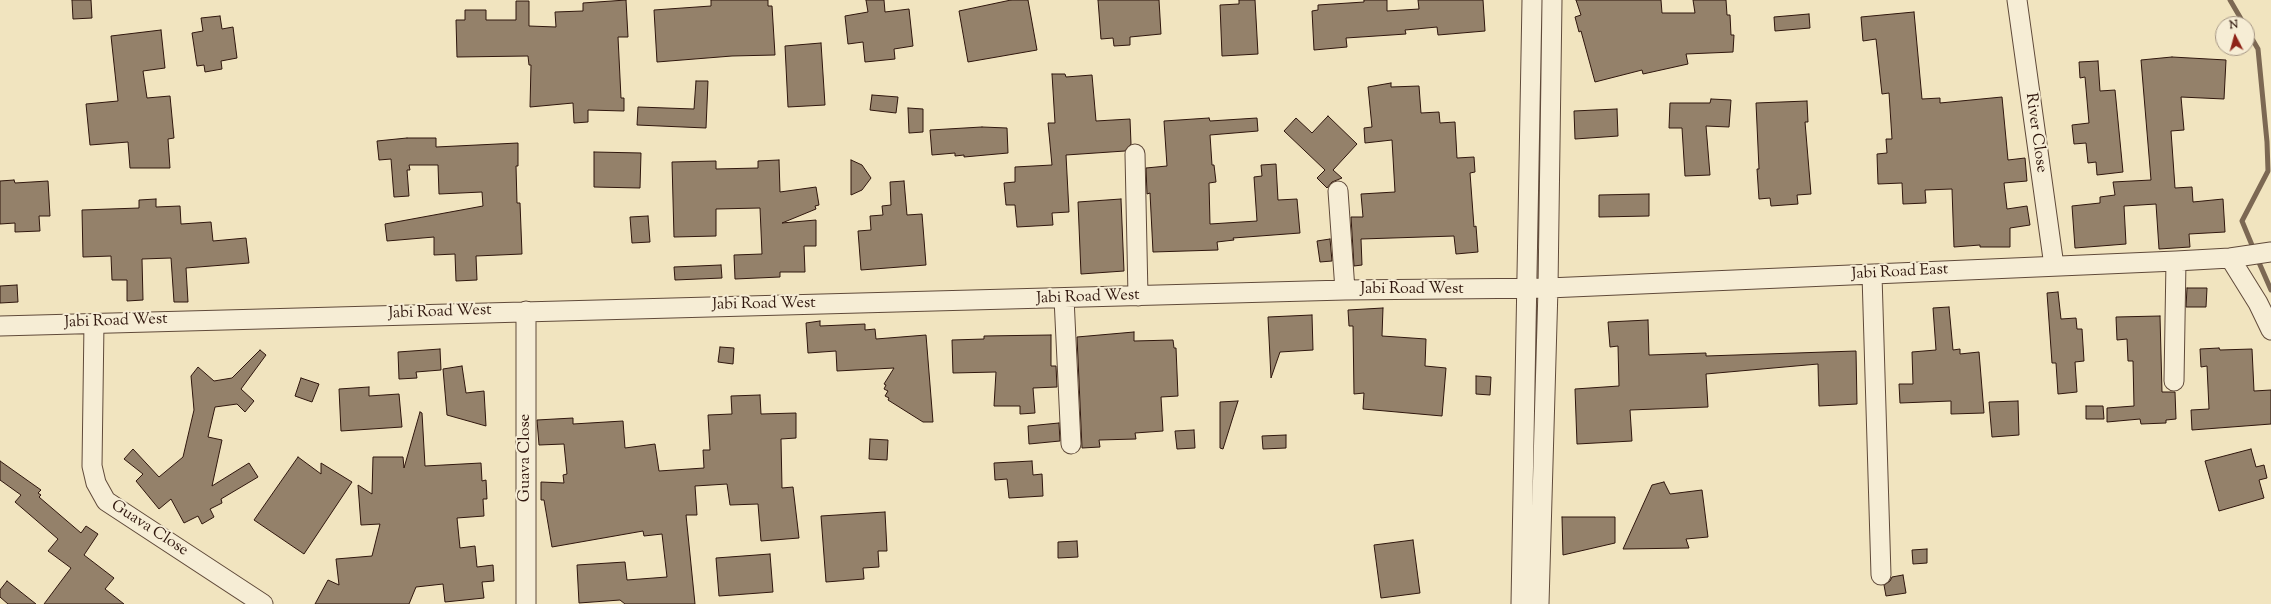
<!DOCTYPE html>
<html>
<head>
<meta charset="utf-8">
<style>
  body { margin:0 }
  #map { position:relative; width:2271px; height:604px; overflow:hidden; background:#f1e4bf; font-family:"Sorts Mill Goudy",serif }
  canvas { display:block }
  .north { position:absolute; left:2215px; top:16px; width:40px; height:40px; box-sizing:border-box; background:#f6edd5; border:1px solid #a69785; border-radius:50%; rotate:354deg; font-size:11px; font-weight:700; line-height:16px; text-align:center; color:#2f160d }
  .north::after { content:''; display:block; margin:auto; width:14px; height:18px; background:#8f2418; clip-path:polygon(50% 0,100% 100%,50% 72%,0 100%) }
</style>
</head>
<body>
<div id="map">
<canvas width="2271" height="604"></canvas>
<div class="north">N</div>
</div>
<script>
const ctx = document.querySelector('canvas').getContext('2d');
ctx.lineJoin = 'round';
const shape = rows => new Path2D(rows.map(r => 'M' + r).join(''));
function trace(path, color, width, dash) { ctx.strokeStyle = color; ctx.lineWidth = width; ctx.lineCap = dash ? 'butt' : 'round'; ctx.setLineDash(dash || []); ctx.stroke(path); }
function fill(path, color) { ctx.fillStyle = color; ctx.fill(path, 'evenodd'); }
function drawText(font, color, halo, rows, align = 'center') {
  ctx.font = font + ' "Sorts Mill Goudy",serif'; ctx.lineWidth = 4; ctx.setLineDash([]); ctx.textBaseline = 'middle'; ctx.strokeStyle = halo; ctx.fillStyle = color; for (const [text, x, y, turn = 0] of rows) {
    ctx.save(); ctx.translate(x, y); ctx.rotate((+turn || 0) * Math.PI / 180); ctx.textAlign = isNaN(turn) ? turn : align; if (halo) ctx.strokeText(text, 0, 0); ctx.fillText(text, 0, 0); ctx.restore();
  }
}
trace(shape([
  [2230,0,2244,24],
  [2247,30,2258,49,2267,142,2268,171,2242,221,2254,250],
  [2257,258,2271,290]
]), '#7c6853', 5);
const building = shape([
  [72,0,91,0,92,18,73,19,72,0],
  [626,0,628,37,618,37,621,98,624,98,624,111,588,110,588,122,574,123,573,103,530,107,531,65,529,65,528,56,457,57,456,20,465,20,465,10,486,10,486,20,516,20,516,1,529,1,529,26,556,27,555,12,583,11,583,3,626,0],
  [711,0,768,0,768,6,772,6,775,55,732,56,657,62,654,10,711,6,711,0],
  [866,0,884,0,885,12,909,9,913,46,894,49,895,59,865,62,863,42,848,44,845,16,868,12,866,0],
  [1011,0,1028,0,1037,50,968,62,959,11,1011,0],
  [1098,0,1159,0,1161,34,1130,37,1130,45,1114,46,1113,38,1101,39,1098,0],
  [1239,0,1255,0,1258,54,1222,56,1220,5,1239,4,1239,0],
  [1364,0,1387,0,1387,11,1419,9,1418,0,1483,0,1485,31,1438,35,1437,27,1405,30,1406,34,1346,38,1347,47,1314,50,1312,11,1318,10,1318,5,1364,2,1364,0],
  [1576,0,1661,0,1662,13,1695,13,1693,0,1726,0,1727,15,1730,15,1731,35,1734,35,1733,52,1686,54,1688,64,1643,74,1642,70,1595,82,1581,31,1579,32,1575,17,1581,15,1576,0],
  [1914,12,1922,99,1940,98,1940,103,2002,97,2008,160,2025,158,2027,181,2004,183,2007,209,2027,206,2030,225,2010,228,2010,247,1980,247,1980,245,1954,247,1952,189,1925,190,1926,203,1903,204,1902,183,1878,184,1877,154,1887,153,1886,139,1892,139,1889,93,1882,94,1876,39,1863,41,1861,17,1914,12],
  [1809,14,1810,28,1775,31,1774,17,1809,14],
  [220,16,222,29,233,27,237,58,221,61,222,69,205,72,204,65,197,66,192,33,203,31,201,18,220,16],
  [161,30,165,68,143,71,147,98,170,96,174,138,168,139,170,168,130,168,128,142,90,145,86,104,118,101,111,36,161,30],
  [821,43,825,105,788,107,785,46,821,43],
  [2172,57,2226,60,2224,99,2181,97,2184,130,2171,131,2175,188,2192,187,2193,202,2223,199,2225,232,2189,234,2190,247,2159,249,2156,204,2124,206,2126,244,2075,248,2072,206,2100,203,2100,197,2115,195,2113,182,2151,180,2141,60,2172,57],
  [2098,61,2100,91,2115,90,2123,172,2097,175,2096,162,2088,163,2086,143,2074,144,2072,125,2089,123,2085,77,2080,78,2079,62,2098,61],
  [1052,74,1065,74,1066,77,1092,75,1096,121,1130,119,1131,144,1125,151,1066,155,1069,212,1052,213,1053,225,1017,227,1015,205,1006,205,1004,183,1015,182,1015,167,1052,165,1048,123,1055,123,1052,74],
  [696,81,708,81,706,128,637,125,638,107,694,109,696,81],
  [1391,83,1391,87,1419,86,1421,113,1439,112,1440,123,1455,122,1457,158,1474,157,1475,172,1470,173,1474,227,1476,226,1478,252,1456,254,1454,236,1361,239,1362,265,1354,266,1351,217,1363,217,1361,194,1395,192,1392,140,1365,143,1364,128,1372,127,1368,87,1391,83],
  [872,95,898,97,896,113,870,110,872,95],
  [1711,99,1731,100,1729,127,1706,126,1710,175,1685,176,1682,128,1669,128,1670,103,1710,103,1711,99],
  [1807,101,1808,122,1805,122,1811,194,1797,195,1798,204,1771,206,1770,198,1759,199,1757,169,1759,169,1756,103,1807,101],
  [908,108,923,109,923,132,909,133,908,108],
  [1617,109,1618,136,1575,139,1574,111,1617,109],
  [1328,116,1357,144,1333,170,1342,178,1332,182,1327,188,1317,178,1325,170,1284,131,1296,118,1312,133,1328,116],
  [1209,118,1210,121,1257,118,1258,131,1210,135,1212,165,1214,165,1216,182,1209,183,1210,224,1257,221,1254,177,1262,176,1261,165,1276,164,1278,200,1297,199,1300,233,1233,238,1234,240,1217,242,1218,250,1153,252,1150,193,1147,194,1146,168,1167,166,1164,121,1209,118],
  [982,127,1007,128,1008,153,964,157,964,155,955,156,955,153,932,155,930,130,982,127],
  [407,138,436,138,436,147,518,143,518,166,516,166,517,203,520,203,522,254,476,256,477,280,456,281,455,254,434,255,434,237,387,241,385,224,483,206,482,192,439,194,438,165,409,165,410,170,407,170,409,196,394,197,391,159,379,160,377,141,407,138],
  [594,152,641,153,640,188,594,187,594,152],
  [779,160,780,192,816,187,819,205,815,206,816,209,782,223,816,220,816,246,804,246,805,272,780,272,780,277,735,279,734,255,762,254,760,208,716,209,716,236,674,237,672,162,716,161,716,169,758,168,758,161,779,160],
  [851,160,862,165,871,178,862,190,851,195,851,160],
  [14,180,15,183,48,181,50,216,39,216,40,231,15,232,15,223,0,224,0,181,14,180],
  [904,181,907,215,922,214,926,265,861,270,858,231,871,230,870,216,883,215,882,206,891,205,890,182,904,181],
  [1649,194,1649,216,1599,217,1599,195,1649,194],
  [156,199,156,207,180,206,181,224,211,222,213,241,246,238,249,263,186,268,188,302,174,302,171,258,142,259,143,300,127,301,127,280,112,280,111,256,83,257,82,210,139,208,139,200,156,199],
  [1121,199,1124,271,1081,274,1078,202,1121,199],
  [648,216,650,242,632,243,630,217,648,216],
  [1330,239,1332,261,1320,262,1317,241,1330,239],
  [721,265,722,278,675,280,674,267,721,265],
  [17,285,18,302,0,303,0,286,17,285],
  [2187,288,2207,288,2206,307,2186,307,2187,288],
  [2058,292,2061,319,2076,318,2077,329,2082,329,2084,361,2075,362,2077,392,2058,394,2056,363,2052,363,2047,293,2058,292],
  [1949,307,1953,350,1960,349,1960,354,1979,352,1984,413,1951,414,1951,401,1900,403,1899,384,1913,384,1912,352,1936,350,1933,308,1949,307],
  [1383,308,1382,336,1426,339,1425,366,1446,368,1442,416,1363,409,1364,393,1354,394,1353,326,1349,326,1348,310,1383,308],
  [1312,315,1313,350,1280,352,1271,378,1268,317,1312,315],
  [2160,316,2162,392,2175,392,2176,419,2166,420,2166,423,2141,424,2140,419,2107,422,2107,408,2134,406,2133,361,2128,361,2127,339,2117,340,2116,317,2160,316],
  [1648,320,1649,355,1706,353,1706,356,1856,351,1857,404,1819,406,1818,364,1706,374,1708,407,1630,410,1632,441,1577,444,1575,389,1619,386,1618,346,1610,347,1608,322,1648,320],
  [820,321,820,326,865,324,865,330,875,329,876,339,926,335,933,422,923,422,888,400,889,398,885,396,888,391,884,389,886,385,884,384,894,368,837,371,836,351,808,353,806,323,820,321],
  [1134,332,1134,341,1173,340,1174,348,1176,348,1178,396,1161,397,1163,431,1135,433,1136,439,1099,440,1100,447,1082,448,1077,337,1134,332],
  [1051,335,1051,366,1056,366,1057,387,1033,388,1035,413,1020,414,1020,406,994,406,996,372,953,373,952,340,984,339,984,336,1051,335],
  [720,347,734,348,733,364,718,362,720,347],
  [2219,348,2220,350,2252,349,2254,391,2271,390,2271,424,2192,430,2191,410,2209,409,2207,366,2201,367,2200,349,2219,348],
  [440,349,441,370,416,372,417,378,399,379,398,352,440,349],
  [260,350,266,355,241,389,254,401,245,412,237,404,215,407,208,437,222,440,212,486,249,463,258,477,221,499,222,503,210,509,214,517,202,524,198,516,184,523,171,499,159,509,136,481,143,474,124,459,133,449,159,477,183,457,194,410,191,376,198,367,214,381,232,378,260,350],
  [462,366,466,393,484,391,486,426,447,415,443,369,462,366],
  [1476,376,1491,377,1490,395,1476,394,1476,376],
  [301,378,319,384,312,402,295,396,301,378],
  [369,387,369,396,399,394,402,427,341,431,339,389,369,387],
  [760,395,761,414,796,413,796,438,781,439,782,488,793,487,799,538,761,541,758,504,730,505,727,484,695,486,697,515,686,515,695,604,625,604,620,600,579,603,577,565,625,562,627,580,667,577,662,534,644,536,643,531,552,547,544,500,541,500,541,482,564,483,563,475,567,474,564,444,539,445,537,420,573,418,573,424,623,421,625,448,655,444,659,471,704,468,703,450,710,450,708,415,732,414,731,396,760,395],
  [1238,401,1223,449,1220,448,1220,402,1238,401],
  [2018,401,2019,435,1992,437,1989,402,2018,401],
  [2086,406,2103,406,2104,419,2086,419,2086,406],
  [420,412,422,413,425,466,481,463,482,481,486,480,487,499,483,499,484,516,457,518,460,548,475,546,477,567,493,565,494,581,482,582,484,598,445,602,443,584,416,587,409,604,315,604,328,580,339,585,336,559,372,556,380,524,361,525,358,485,372,494,373,457,403,457,404,468,420,412],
  [1059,423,1060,441,1029,444,1028,426,1059,423],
  [1194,430,1195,448,1177,449,1175,431,1194,430],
  [1286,435,1286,448,1263,449,1262,436,1286,435],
  [870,439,888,440,887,460,869,459,870,439],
  [2251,449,2256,467,2264,465,2267,478,2259,480,2264,498,2219,511,2205,461,2251,449],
  [298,457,321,474,321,463,352,482,304,554,254,520,298,457],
  [0,461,41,490,38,493,41,495,39,497,81,533,86,526,98,534,84,555,114,578,105,589,124,604,44,604,71,568,48,551,58,539,15,502,21,495,0,480,0,461],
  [1032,461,1033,475,1042,474,1043,496,1009,498,1007,479,995,480,994,463,1032,461],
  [1664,482,1670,494,1702,490,1708,537,1686,539,1689,548,1623,549,1652,485,1664,482],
  [885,512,887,551,878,551,879,567,863,568,864,579,826,582,821,516,885,512],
  [1562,517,1615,517,1615,543,1563,555,1562,517],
  [1413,540,1420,593,1381,598,1374,545,1413,540],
  [1077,541,1078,557,1058,558,1058,542,1077,541],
  [1927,549,1927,563,1913,564,1912,550,1927,549],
  [770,554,773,592,719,596,716,558,770,554],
  [1903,575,1906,593,1886,596,1884,585,1890,581,1892,577,1903,575],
  [7,581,36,604,8,604,0,597,0,590,7,581]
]);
fill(building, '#94816a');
trace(building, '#2f160d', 1);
const minor = shape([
  [2017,0,2054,266],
  [1135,154,1138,296],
  [1338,191,1345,290],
  [2230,258,2258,303,2271,330],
  [1872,275,1881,575],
  [1064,298,1071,444],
  [526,311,526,604],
  [94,323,92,466,96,483,106,501,263,604],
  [0,326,1345,290,1548,288,2176,261,2230,258,2271,252],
  [2174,381,2176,261],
  [1521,604,1532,0],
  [1539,604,1548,288,1552,0]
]);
trace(minor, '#604a3a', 21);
trace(minor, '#f6edd5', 19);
drawText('16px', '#2f160d', '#f6edd5', [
  ["River Close",2035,133,82],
  ["Jabi Road East",1900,273,-3],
  ["Jabi Road West",1412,290],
  ["Jabi Road West",1088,298,-2],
  ["Jabi Road West",764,305,-1],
  ["Jabi Road West",440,313,-2],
  ["Jabi Road West",116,322,-2],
  ["Guava Close",526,458,-90],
  ["Guava Close",149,529,33]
]);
</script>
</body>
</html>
